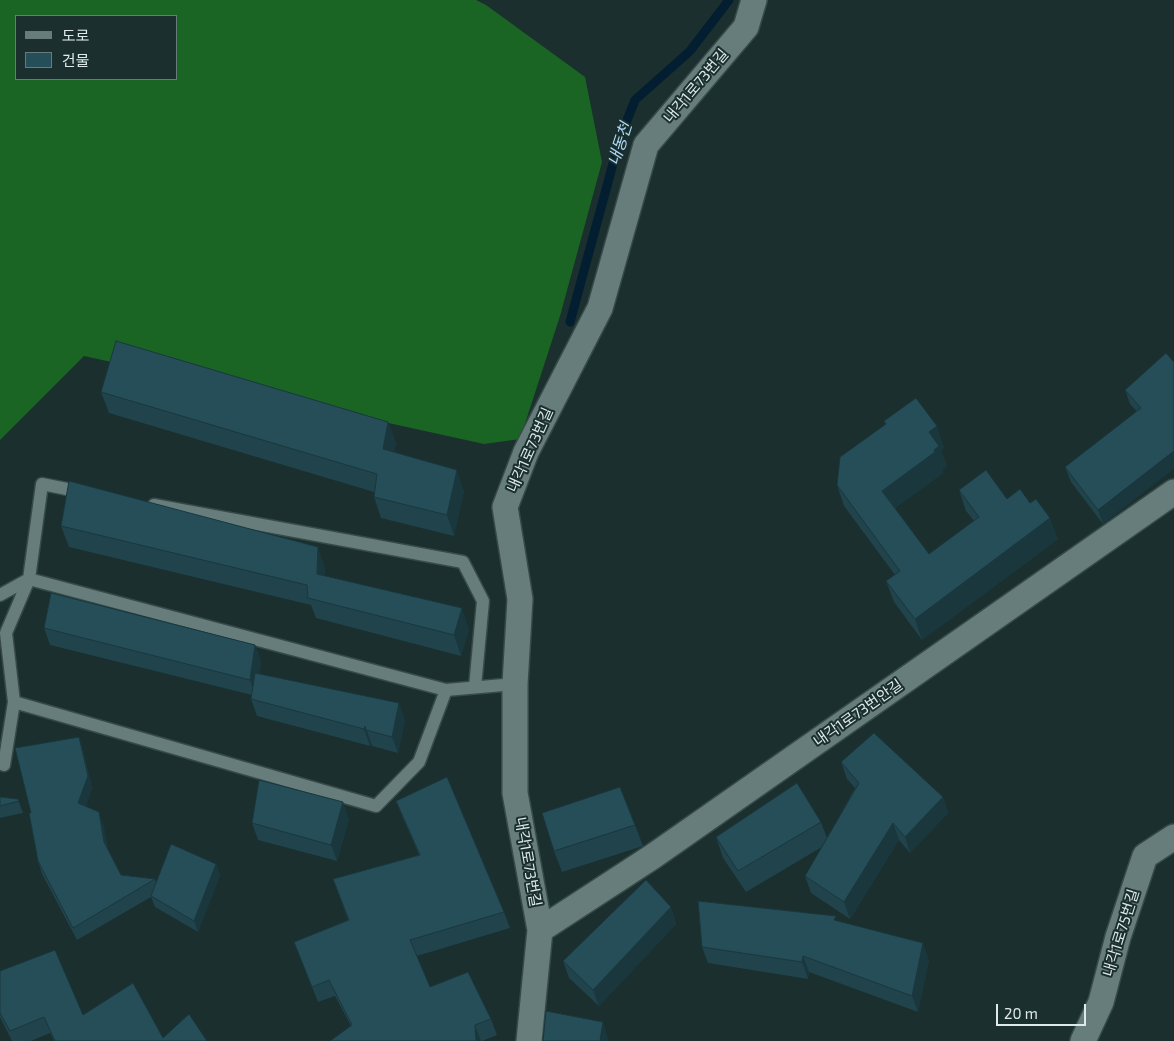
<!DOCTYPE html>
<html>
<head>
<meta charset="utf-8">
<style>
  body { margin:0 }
  #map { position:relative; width:1174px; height:1041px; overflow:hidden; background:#1a2f2e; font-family:"Exo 2","Noto Sans KR",sans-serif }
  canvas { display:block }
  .legend { position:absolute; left:15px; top:15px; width:162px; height:65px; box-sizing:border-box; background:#1a2f2e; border:1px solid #687a79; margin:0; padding:6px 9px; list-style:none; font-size:15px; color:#ddeae9 }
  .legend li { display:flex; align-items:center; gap:10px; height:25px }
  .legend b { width:25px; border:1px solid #687a79 }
  .scale { position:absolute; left:996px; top:1004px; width:90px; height:22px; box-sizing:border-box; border:2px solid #ddeae9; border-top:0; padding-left:6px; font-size:15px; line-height:18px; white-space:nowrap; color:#ddeae9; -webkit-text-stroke:4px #1a2f2e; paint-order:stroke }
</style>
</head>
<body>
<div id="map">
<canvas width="1174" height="1041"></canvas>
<ul class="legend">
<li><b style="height:6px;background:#667d7c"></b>도로</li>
<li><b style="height:14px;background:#254e58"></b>건물</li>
</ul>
<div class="scale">20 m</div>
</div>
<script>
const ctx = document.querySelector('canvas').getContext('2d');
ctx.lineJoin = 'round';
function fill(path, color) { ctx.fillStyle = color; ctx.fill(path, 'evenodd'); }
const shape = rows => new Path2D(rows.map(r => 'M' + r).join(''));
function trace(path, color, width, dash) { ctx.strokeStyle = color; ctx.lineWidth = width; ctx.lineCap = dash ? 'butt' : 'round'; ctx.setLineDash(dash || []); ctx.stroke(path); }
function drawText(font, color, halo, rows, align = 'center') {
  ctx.font = font + ' "Exo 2","Noto Sans KR",sans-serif'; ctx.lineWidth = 4; ctx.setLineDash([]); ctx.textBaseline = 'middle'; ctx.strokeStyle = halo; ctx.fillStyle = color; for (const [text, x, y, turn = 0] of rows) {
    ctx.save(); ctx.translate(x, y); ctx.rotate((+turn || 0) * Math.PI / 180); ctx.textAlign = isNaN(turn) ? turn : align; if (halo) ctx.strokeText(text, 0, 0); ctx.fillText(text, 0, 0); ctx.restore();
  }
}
fill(shape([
  [0,0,476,0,486,5,585,77,602,162,560,316,520,439,484,444,84,356,0,440],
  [16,16,176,16,176,79,16,79]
]), '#1b6524');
trace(shape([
  [570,322,620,138,635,100,690,51,729,0]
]), '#021e30', 9);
const lane = shape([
  [154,505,463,562,483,601,475,687],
  [0,595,29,579,446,690,515,684],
  [14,702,6,633,29,579,42,484,82,492],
  [0,763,4,765,14,702,376,806,419,762,446,690]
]);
const street = shape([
  [540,930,652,857,1174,492],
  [529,1041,540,930,515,793,515,684,520,599,505,507,526,452,600,308,646,145,746,27,754,0],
  [1083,1041,1101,1002,1118,937,1145,856,1174,837]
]);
trace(lane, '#374a49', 15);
trace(street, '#374a49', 28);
trace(lane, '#667d7c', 12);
trace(street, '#667d7c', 25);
fill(shape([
  [1174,362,1103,524,1071,482,1065,467,1137,412,1130,404,1125,390],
  [101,392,388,422,396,443,394,452,464,491,454,536,381,518,374,497,374,492,109,413],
  [884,421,944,447,941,450,947,466,942,470,943,473,895,508,929,554,974,521,966,511,959,490,1007,499,1058,539,922,640,894,602,886,581,895,575,844,506,837,485,885,424],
  [61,526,325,568,325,576,469,629,461,656,316,618,311,605,69,547],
  [44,628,255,645,261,662,259,674,405,720,398,753,372,746,371,742,370,746,257,716,251,699,252,695,50,645],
  [83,750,92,788,86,806,103,824,108,849,121,875,155,879,156,882,216,864,220,875,198,932,155,907,151,897,77,940,42,874,38,861],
  [841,762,943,797,948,813,910,853,899,840,850,919,811,893,805,876,822,847,746,892,723,858,716,837,821,822,827,838,855,788,847,779],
  [0,797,18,799,23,813,0,818],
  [396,801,504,912,510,928,417,956,430,987,491,1019,497,1035,482,1041,330,1041,351,1026,335,996,318,1002,294,942,348,920,333,879,419,855,402,816],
  [349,819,337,861,258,840,252,823],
  [635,825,643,846,562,872,554,851],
  [671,907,676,924,599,1006,569,978,563,961],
  [838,921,929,960,918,1012,809,972,808,979,708,963,702,947],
  [0,971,83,1015,163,1038,207,1041,54,1041,50,1033,31,1041,12,1041,0,1017]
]), '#20434c');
fill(shape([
  [388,422,396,443,391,470,383,449],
  [937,426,944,447,941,450,947,466,942,470,943,473,890,512,882,491,929,432],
  [1174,451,1174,469,1103,524,1098,510],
  [457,470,464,491,454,536,447,515],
  [1050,518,1058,539,922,640,915,619],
  [318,547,325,568,325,595,317,574],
  [462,608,469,629,461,656,454,635],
  [255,645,261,662,256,696,250,680],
  [399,703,405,720,398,753,392,737],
  [365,726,371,742,370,746,364,729],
  [79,737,83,750,92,788,83,816,78,803],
  [943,797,948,813,910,853,905,837],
  [343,802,349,819,337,861,331,845],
  [99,812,103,824,109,854,104,842],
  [893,823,899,840,850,919,844,902],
  [216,864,220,875,198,932,194,921],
  [671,907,676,924,599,1006,593,990],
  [923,943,929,960,918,1012,912,996],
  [803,956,809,972,808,979,802,962],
  [603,1022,609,1041,600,1041],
  [475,1025,481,1041,476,1041]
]), '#1a373e');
const building = shape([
  [116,341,388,422,383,449,457,470,447,515,374,497,377,474,101,392,116,341],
  [1166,353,1174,362,1174,451,1098,510,1065,467,1141,408,1125,390,1166,353],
  [916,398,937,426,929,432,939,446,934,450,935,452,882,491,929,554,979,517,959,490,986,470,1007,499,1020,489,1030,503,1036,499,1050,518,915,619,886,581,900,571,837,485,840,457,886,424,884,421,916,398],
  [69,481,318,547,317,574,462,608,454,635,308,598,307,585,61,526,69,481],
  [51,593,255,645,250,680,44,628,51,593],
  [255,673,399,703,392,737,366,730,365,726,364,729,251,699,255,673],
  [874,733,943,797,905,837,893,823,844,902,805,876,859,783,841,762,874,733],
  [79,737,88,776,78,803,99,812,104,842,121,875,155,879,73,928,38,861,29,813,31,813,15,748,79,737],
  [447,777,504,912,410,940,430,987,468,972,491,1019,475,1025,476,1041,330,1041,352,1025,329,980,312,987,294,942,349,920,333,879,420,855,396,801,447,777],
  [259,780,343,802,331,845,252,823,259,780],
  [797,783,821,822,738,871,716,837,797,783],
  [620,787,635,825,554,851,542,813,620,787],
  [0,797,18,799,19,801,0,806,0,797],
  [171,844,216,864,194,921,151,896,171,844],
  [646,880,671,907,593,990,563,961,646,880],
  [698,901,836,916,834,920,923,943,912,996,803,956,802,962,702,947,698,901],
  [55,950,83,1015,133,983,163,1038,189,1014,207,1041,55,1041,44,1017,10,1031,0,1013,0,971,55,950],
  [546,1011,603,1022,600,1041,543,1041,546,1011]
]);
fill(building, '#254e58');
trace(building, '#1a373e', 1);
drawText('15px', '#ddeae9', '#1a2f2e', [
  ["내각1로73번길",696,86,-50],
  ["내각1로73번길",530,450,-66],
  ["내각1로73번안길",858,713,-35],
  ["내각1로73번길",528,862,80],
  ["내각1로75번길",1121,933,-73]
]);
drawText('italic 16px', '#b0daf9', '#1a2f2e', [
  ["내동천",620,144,-72]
]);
</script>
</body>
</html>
